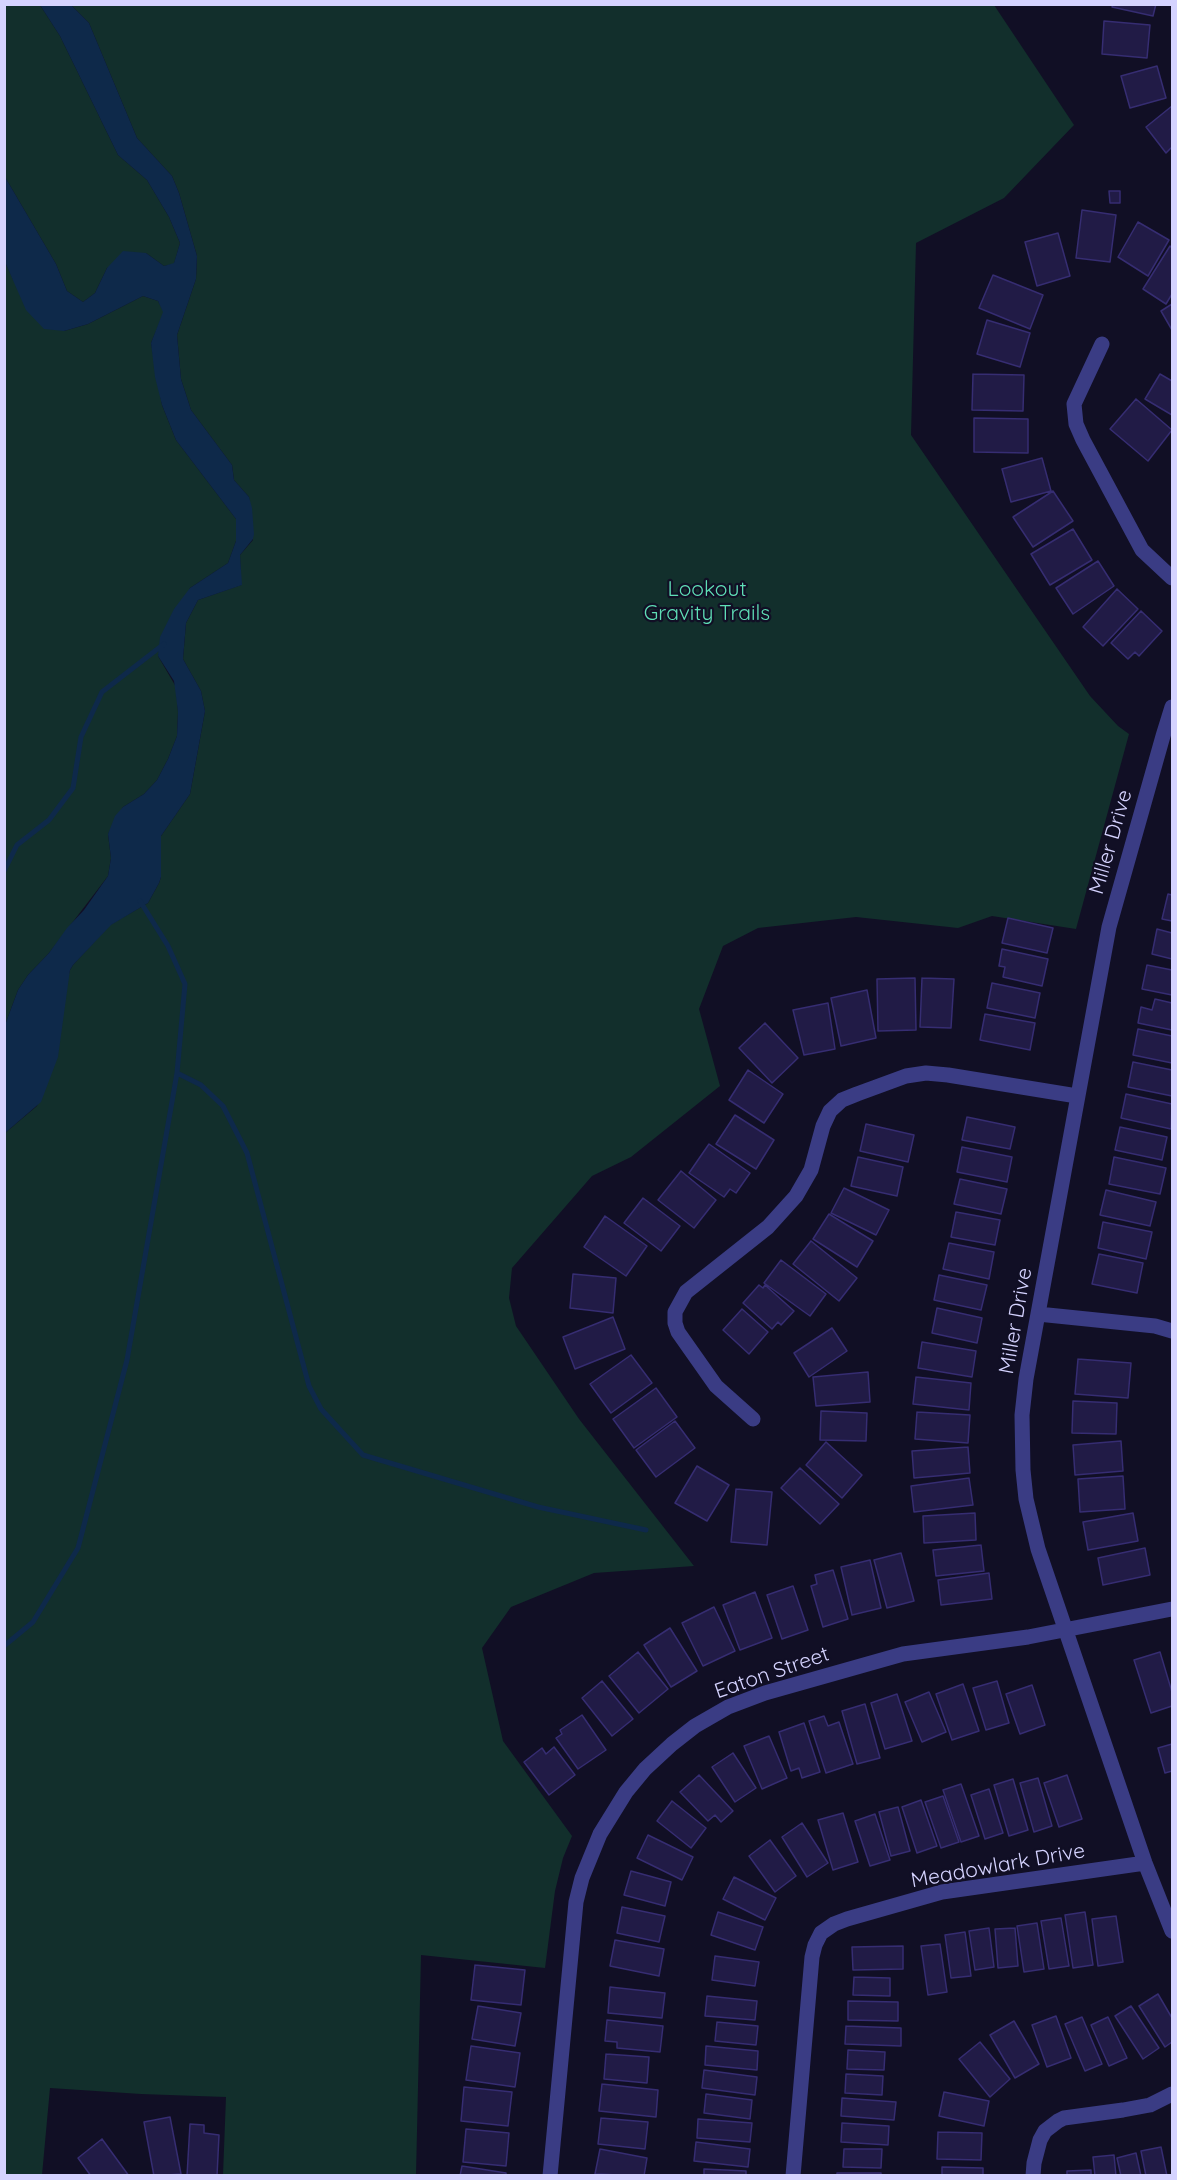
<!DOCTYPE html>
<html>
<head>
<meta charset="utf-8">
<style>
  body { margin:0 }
  #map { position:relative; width:1177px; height:2180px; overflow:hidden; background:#110f25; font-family:Quicksand,sans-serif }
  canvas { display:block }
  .frame { position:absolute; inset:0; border:6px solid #d5d3ff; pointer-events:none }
</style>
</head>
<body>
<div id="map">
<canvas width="1177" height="2180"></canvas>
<div class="frame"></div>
</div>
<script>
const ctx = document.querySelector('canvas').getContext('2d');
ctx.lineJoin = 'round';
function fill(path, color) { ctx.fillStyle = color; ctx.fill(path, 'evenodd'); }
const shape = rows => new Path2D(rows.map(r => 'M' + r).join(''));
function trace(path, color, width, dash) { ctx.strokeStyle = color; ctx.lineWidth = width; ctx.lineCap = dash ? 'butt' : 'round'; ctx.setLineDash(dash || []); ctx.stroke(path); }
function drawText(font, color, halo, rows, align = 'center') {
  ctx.font = font + ' Quicksand,sans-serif'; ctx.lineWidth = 4.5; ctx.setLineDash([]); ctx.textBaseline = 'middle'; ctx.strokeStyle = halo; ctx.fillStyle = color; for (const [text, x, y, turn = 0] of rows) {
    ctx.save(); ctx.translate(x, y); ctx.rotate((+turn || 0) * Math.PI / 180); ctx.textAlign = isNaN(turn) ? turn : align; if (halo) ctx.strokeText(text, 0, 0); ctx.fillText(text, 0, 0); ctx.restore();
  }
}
fill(shape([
  [4,5,40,5,60,36,118,155,147,180,169,217,180,243,174,264,164,266,146,253,107,268,95,293,83,302,67,291,56,264,5,177],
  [71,5,994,5,1074,125,1004,198,916,243,911,435,1090,696,1118,726,1129,734,1076,929,992,916,958,928,856,917,758,928,723,946,699,1009,720,1086,631,1157,592,1176,512,1268,509,1298,516,1326,579,1419,694,1566,594,1573,511,1607,482,1648,503,1741,572,1836,563,1858,555,1891,545,1968,421,1955,416,2175,223,2175,226,2097,141,2094,50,2088,42,2175,5,2176,5,1133,37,1106,70,970,73,965,110,925,148,903,159,883,161,877,161,836,190,794,205,711,201,691,183,659,186,623,198,600,241,585,240,555,253,540,249,497,234,480,232,465,191,410,181,379,177,335,196,279,197,256,179,193,172,176,137,138,89,23],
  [5,262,13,279,64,331,88,324,143,296,158,301,164,312,151,343,162,405,176,440,236,519,236,541,228,563,190,588,158,656,176,687,178,712,177,736,168,759,157,780,144,794,123,807,108,834,111,858,108,876,49,953,28,975,18,990,5,1025]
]), '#122f2c');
fill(shape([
  [40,5,71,5,89,23,137,138,172,176,179,193,197,256,196,279,177,335,181,379,191,410,232,465,234,480,249,497,252,508,254,534,253,539,240,555,242,585,198,600,186,623,183,659,201,691,205,711,190,794,161,836,161,877,159,883,148,903,111,925,73,965,70,970,58,1057,41,1102,5,1133,5,1025,18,990,28,975,49,953,67,928,84,910,108,876,111,858,108,834,115,816,123,807,144,794,157,780,168,759,177,736,178,712,174,681,158,656,160,637,174,609,190,588,228,563,236,541,236,519,176,440,162,405,155,377,151,343,163,312,158,301,143,296,88,324,64,331,44,329,26,310,5,262,5,177,56,264,67,291,83,302,95,293,107,268,123,251,146,253,164,266,174,263,180,243,169,217,147,180,118,155,60,36]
]), '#0e294a');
trace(shape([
  [4,871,17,845,49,820,73,788,81,737,102,692,164,644],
  [177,1073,201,1085,223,1106,247,1153,309,1386,321,1409,363,1455,538,1507,646,1530],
  [4,1646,33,1622,78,1548,127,1360,177,1073,185,984,168,946,140,901]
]), '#0e294a', 5);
const building = shape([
  [1113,4,1156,4,1153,16,1112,7,1113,4],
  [1104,21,1150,25,1147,58,1102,54,1104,21],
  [1157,66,1166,98,1130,108,1121,76,1157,66],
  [1172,106,1172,147,1166,153,1146,127,1172,106],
  [1109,191,1120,191,1120,203,1110,203,1109,191],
  [1082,210,1116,215,1110,262,1076,258,1082,210],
  [1138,222,1169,240,1148,276,1118,257,1138,222],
  [1058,233,1070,276,1037,286,1025,242,1058,233],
  [1170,246,1172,248,1172,294,1166,304,1143,289,1170,246],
  [993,275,1043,295,1030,329,979,308,993,275],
  [1172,304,1172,330,1161,311,1172,304],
  [987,320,1030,333,1020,367,977,354,987,320],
  [973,374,1024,375,1023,411,972,410,973,374],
  [1160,374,1172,381,1172,415,1145,399,1160,374],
  [1136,399,1172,430,1148,461,1110,429,1136,399],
  [974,418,1028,419,1028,453,974,452,974,418],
  [1042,458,1051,491,1011,502,1002,469,1042,458],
  [1053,491,1073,521,1033,547,1013,517,1053,491],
  [1073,529,1092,560,1050,585,1031,554,1073,529],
  [1098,561,1114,586,1073,614,1056,588,1098,561],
  [1117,589,1138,609,1103,646,1083,627,1117,589],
  [1141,611,1162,631,1139,656,1135,652,1128,659,1111,643,1141,611],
  [1168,894,1172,895,1172,921,1162,919,1168,894],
  [1008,918,1053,928,1047,953,1002,943,1008,918],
  [1157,929,1172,933,1172,959,1152,954,1157,929],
  [1002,949,1048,959,1042,986,1003,977,1005,967,999,966,1002,949],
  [1147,965,1172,970,1172,995,1142,989,1147,965],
  [915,978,916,1030,878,1031,877,979,915,978],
  [922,978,954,979,951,1028,920,1027,922,978],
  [992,983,1040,993,1035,1018,987,1008,992,983],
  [867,990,876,1038,841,1046,831,998,867,990],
  [1155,999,1172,1003,1172,1030,1138,1023,1141,1007,1152,1010,1155,999],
  [828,1003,835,1049,804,1055,793,1010,828,1003],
  [985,1014,1035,1023,1030,1050,980,1040,985,1014],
  [765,1023,798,1058,772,1083,739,1048,765,1023],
  [1138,1029,1172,1036,1172,1063,1133,1055,1138,1029],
  [1133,1062,1172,1070,1172,1096,1128,1087,1133,1062],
  [748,1070,783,1094,764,1123,729,1100,748,1070],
  [1126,1094,1172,1104,1171,1129,1121,1118,1126,1094],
  [735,1115,774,1140,756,1169,716,1144,735,1115],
  [967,1117,1015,1127,1010,1149,962,1140,967,1117],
  [866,1124,914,1135,908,1162,860,1151,866,1124],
  [1120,1127,1167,1137,1162,1160,1115,1150,1120,1127],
  [709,1144,750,1173,736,1193,730,1189,724,1197,689,1173,709,1144],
  [962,1147,1012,1157,1007,1182,957,1172,962,1147],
  [858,1157,903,1167,897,1196,851,1186,858,1157],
  [1114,1157,1166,1168,1160,1194,1109,1184,1114,1157],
  [681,1171,716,1200,694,1228,658,1200,681,1171],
  [960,1179,1007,1189,1001,1214,954,1204,960,1179],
  [844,1188,889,1210,876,1235,831,1213,844,1188],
  [1106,1190,1156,1202,1150,1226,1100,1215,1106,1190],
  [643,1198,680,1226,661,1251,624,1223,643,1198],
  [956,1212,1000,1220,995,1245,951,1237,956,1212],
  [829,1214,873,1241,857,1267,813,1239,829,1214],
  [605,1216,647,1246,626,1276,584,1247,605,1216],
  [1103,1222,1152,1232,1146,1259,1098,1248,1103,1222],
  [811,1241,857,1278,839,1301,793,1264,811,1241],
  [949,1243,994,1252,989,1279,943,1269,949,1243],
  [1099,1254,1143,1263,1137,1293,1092,1284,1099,1254],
  [781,1260,826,1294,810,1316,764,1283,781,1260],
  [573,1274,616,1278,613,1313,570,1308,573,1274],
  [939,1275,987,1285,981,1310,934,1300,939,1275],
  [759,1285,763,1288,765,1285,794,1311,781,1325,778,1322,772,1329,743,1303,759,1285],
  [937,1308,982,1318,977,1343,932,1333,937,1308],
  [742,1309,768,1332,749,1354,723,1330,742,1309],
  [613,1317,625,1349,575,1369,563,1337,613,1317],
  [832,1328,847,1351,809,1377,794,1353,832,1328],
  [922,1342,976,1351,972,1377,918,1368,922,1342],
  [631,1355,652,1383,611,1413,590,1384,631,1355],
  [1078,1359,1131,1363,1128,1398,1075,1394,1078,1359],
  [868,1372,870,1402,816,1406,813,1377,868,1372],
  [916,1377,971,1383,969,1410,913,1404,916,1377],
  [656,1388,677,1417,634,1448,613,1419,656,1388],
  [1073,1401,1117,1403,1116,1434,1072,1433,1073,1401],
  [821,1411,867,1413,866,1441,820,1440,821,1411],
  [917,1412,970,1415,968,1443,915,1439,917,1412],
  [675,1421,695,1448,656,1477,636,1450,675,1421],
  [1121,1441,1123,1471,1075,1475,1073,1445,1121,1441],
  [826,1442,862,1475,842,1498,806,1465,826,1442],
  [968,1447,970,1473,914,1478,912,1451,968,1447],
  [697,1466,729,1485,707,1521,675,1503,697,1466],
  [800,1468,839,1504,820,1524,781,1488,800,1468],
  [1123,1476,1125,1509,1080,1512,1078,1479,1123,1476],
  [969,1478,973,1505,914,1512,911,1486,969,1478],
  [736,1489,772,1492,767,1545,731,1542,736,1489],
  [975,1513,976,1540,924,1543,923,1516,975,1513],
  [1133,1513,1138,1541,1088,1550,1083,1522,1133,1513],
  [981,1545,984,1571,936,1576,933,1550,981,1545],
  [1145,1548,1150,1575,1103,1585,1098,1558,1145,1548],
  [901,1553,914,1601,887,1608,874,1560,901,1553],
  [870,1560,881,1608,852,1615,841,1567,870,1560],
  [833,1570,848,1619,823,1627,811,1586,817,1584,815,1575,833,1570],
  [989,1573,992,1599,941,1605,938,1580,989,1573],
  [793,1586,808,1630,782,1639,767,1595,793,1586],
  [755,1592,772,1638,740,1650,723,1605,755,1592],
  [714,1607,735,1651,703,1666,682,1623,714,1607],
  [670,1628,697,1671,671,1687,644,1645,670,1628],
  [638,1652,668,1689,639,1713,609,1676,638,1652],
  [1160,1652,1172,1692,1172,1706,1151,1713,1134,1660,1160,1652],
  [602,1681,633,1719,612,1736,582,1698,602,1681],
  [997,1681,1009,1723,986,1730,973,1688,997,1681],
  [963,1684,979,1731,952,1740,936,1694,963,1684],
  [1032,1685,1045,1725,1020,1734,1006,1694,1032,1685],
  [929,1692,946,1732,922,1742,905,1702,929,1692],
  [897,1694,912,1741,885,1749,871,1703,897,1694],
  [865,1704,880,1758,857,1764,842,1711,865,1704],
  [582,1715,606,1750,578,1769,556,1738,562,1734,560,1730,582,1715],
  [824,1716,828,1726,839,1722,853,1764,826,1773,809,1721,824,1716],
  [804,1723,820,1772,802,1778,799,1768,791,1771,779,1732,804,1723],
  [769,1736,787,1778,762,1789,744,1746,769,1736],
  [1172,1744,1172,1771,1165,1773,1158,1748,1172,1744],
  [554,1747,575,1775,549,1795,524,1762,542,1748,546,1754,554,1747],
  [733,1753,756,1788,735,1802,712,1767,733,1753],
  [699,1775,733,1811,721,1822,715,1815,708,1821,680,1792,699,1775],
  [1067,1775,1082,1819,1059,1827,1044,1783,1067,1775],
  [1038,1778,1052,1826,1034,1832,1020,1783,1038,1778],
  [1013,1779,1028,1830,1009,1836,994,1785,1013,1779],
  [961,1784,979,1836,961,1842,943,1790,961,1784],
  [989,1789,1003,1833,985,1839,971,1795,989,1789],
  [943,1796,959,1842,941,1848,925,1802,943,1796],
  [921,1800,937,1846,917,1853,902,1807,921,1800],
  [672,1801,706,1828,691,1848,657,1821,672,1801],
  [898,1807,910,1851,891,1856,879,1812,898,1807],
  [843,1813,858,1862,833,1870,818,1820,843,1813],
  [875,1814,890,1860,870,1866,855,1821,875,1814],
  [802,1823,828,1863,807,1877,782,1837,802,1823],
  [648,1835,693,1857,682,1880,637,1858,648,1835],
  [770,1840,796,1876,775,1892,749,1856,770,1840],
  [631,1871,671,1882,665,1906,624,1895,631,1871],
  [734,1877,776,1898,765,1920,723,1899,734,1877],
  [622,1907,665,1916,659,1942,617,1933,622,1907],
  [718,1912,763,1927,755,1950,711,1935,718,1912],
  [1085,1912,1093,1965,1073,1968,1065,1915,1085,1912],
  [1116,1916,1123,1962,1098,1966,1092,1919,1116,1916],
  [1061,1918,1069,1966,1049,1969,1041,1921,1061,1918],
  [1037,1923,1044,1969,1024,1972,1017,1926,1037,1923],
  [989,1928,994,1967,975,1970,969,1931,989,1928],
  [1015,1928,1018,1966,998,1968,995,1929,1015,1928],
  [965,1932,971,1976,951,1978,945,1935,965,1932],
  [615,1940,664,1949,659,1976,610,1966,615,1940],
  [940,1944,947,1992,928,1995,921,1946,940,1944],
  [903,1946,903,1969,853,1970,852,1947,903,1946],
  [715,1956,759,1962,755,1986,712,1980,715,1956],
  [475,1965,525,1970,521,2005,471,2000,475,1965],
  [854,1977,890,1978,890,1996,853,1995,854,1977],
  [610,1987,665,1993,662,2018,608,2013,610,1987],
  [1158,1994,1172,2018,1172,2042,1165,2047,1139,2006,1158,1994],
  [707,1996,757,2001,755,2020,705,2016,707,1996],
  [848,2001,898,2002,898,2021,848,2020,848,2001],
  [478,2006,521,2013,515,2046,472,2039,478,2006],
  [1131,2006,1159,2048,1143,2059,1115,2016,1131,2006],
  [1056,2016,1071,2058,1047,2067,1032,2025,1056,2016],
  [1082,2017,1102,2064,1085,2071,1065,2024,1082,2017],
  [1108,2017,1127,2058,1109,2066,1091,2025,1108,2017],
  [607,2020,663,2026,660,2052,617,2048,617,2042,605,2041,607,2020],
  [1014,2021,1039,2064,1015,2078,990,2035,1014,2021],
  [717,2022,758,2026,756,2045,715,2041,717,2022],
  [846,2026,901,2028,901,2046,845,2044,846,2026],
  [980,2042,1010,2079,990,2097,959,2059,980,2042],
  [471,2046,520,2053,515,2087,466,2080,471,2046],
  [706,2046,758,2051,757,2070,705,2065,706,2046],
  [848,2050,885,2052,884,2070,847,2069,848,2050],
  [606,2054,649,2057,647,2083,604,2079,606,2054],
  [704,2070,757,2077,755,2095,702,2088,704,2070],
  [846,2074,883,2076,882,2095,845,2093,846,2074],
  [602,2084,658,2090,656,2117,599,2111,602,2084],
  [464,2087,512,2092,508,2126,461,2121,464,2087],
  [944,2092,989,2101,984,2126,939,2116,944,2092],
  [706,2094,752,2100,750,2119,704,2113,706,2094],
  [842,2098,896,2102,894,2120,841,2116,842,2098],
  [170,2117,181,2174,154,2176,144,2122,170,2117],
  [601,2118,648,2122,645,2149,598,2144,601,2118],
  [698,2119,752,2123,750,2142,697,2138,698,2119],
  [842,2123,889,2126,888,2145,841,2142,842,2123],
  [190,2124,204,2125,204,2133,219,2135,217,2176,187,2176,190,2124],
  [466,2129,509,2133,506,2166,463,2162,466,2129],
  [938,2132,982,2133,981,2160,937,2159,938,2132],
  [102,2139,129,2176,91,2176,78,2158,102,2139],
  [696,2142,750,2149,748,2167,694,2161,696,2142],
  [1161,2147,1167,2176,1146,2176,1141,2151,1161,2147],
  [600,2149,647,2158,644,2176,595,2174,600,2149],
  [844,2149,882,2149,881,2168,843,2167,844,2149],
  [1136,2153,1141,2176,1121,2176,1117,2158,1136,2153],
  [1114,2155,1116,2176,1095,2176,1093,2157,1114,2155],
  [462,2166,506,2173,506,2176,460,2176,462,2166],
  [942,2167,983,2168,983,2176,942,2176,942,2167],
  [704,2169,746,2171,746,2176,704,2176,704,2169],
  [1091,2170,1091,2176,1067,2176,1067,2171,1091,2170],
  [837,2173,881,2173,881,2176,837,2176,837,2173]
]);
fill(building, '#211b46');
trace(building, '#362d72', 1.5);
trace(shape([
  [1102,344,1074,404,1076,424,1083,440,1142,550,1172,578],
  [1172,707,1163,736,1109,927,1026,1379,1022,1415,1023,1470,1026,1499,1038,1549,1145,1863,1172,1931],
  [1038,1314,1155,1326,1172,1331],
  [753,1419,716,1386,678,1332,675,1323,675,1312,686,1292,768,1227,796,1196,811,1170,823,1126,830,1111,842,1100,857,1094,906,1076,926,1073,948,1075,1077,1096],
  [550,2176,576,1902,582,1878,600,1834,626,1792,645,1769,672,1744,695,1726,728,1707,765,1693,903,1654,1028,1637,1172,1609],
  [793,2176,812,1957,815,1945,821,1933,834,1924,847,1919,942,1892,1145,1863],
  [1033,2176,1034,2163,1040,2140,1045,2131,1058,2121,1064,2118,1123,2110,1150,2105,1172,2094]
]), '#3a3c84', 15);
drawText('21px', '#5fdfb6', '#110f25', [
  ["Lookout",707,590],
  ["Gravity Trails",707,614]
]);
drawText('21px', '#d5d3ff', '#110f25', [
  ["Miller Drive",1111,842,-74],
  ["Miller Drive",1016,1321,-80],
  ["Eaton Street",772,1673,-19],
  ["Meadowlark Drive",998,1866,-10]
]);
</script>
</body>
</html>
